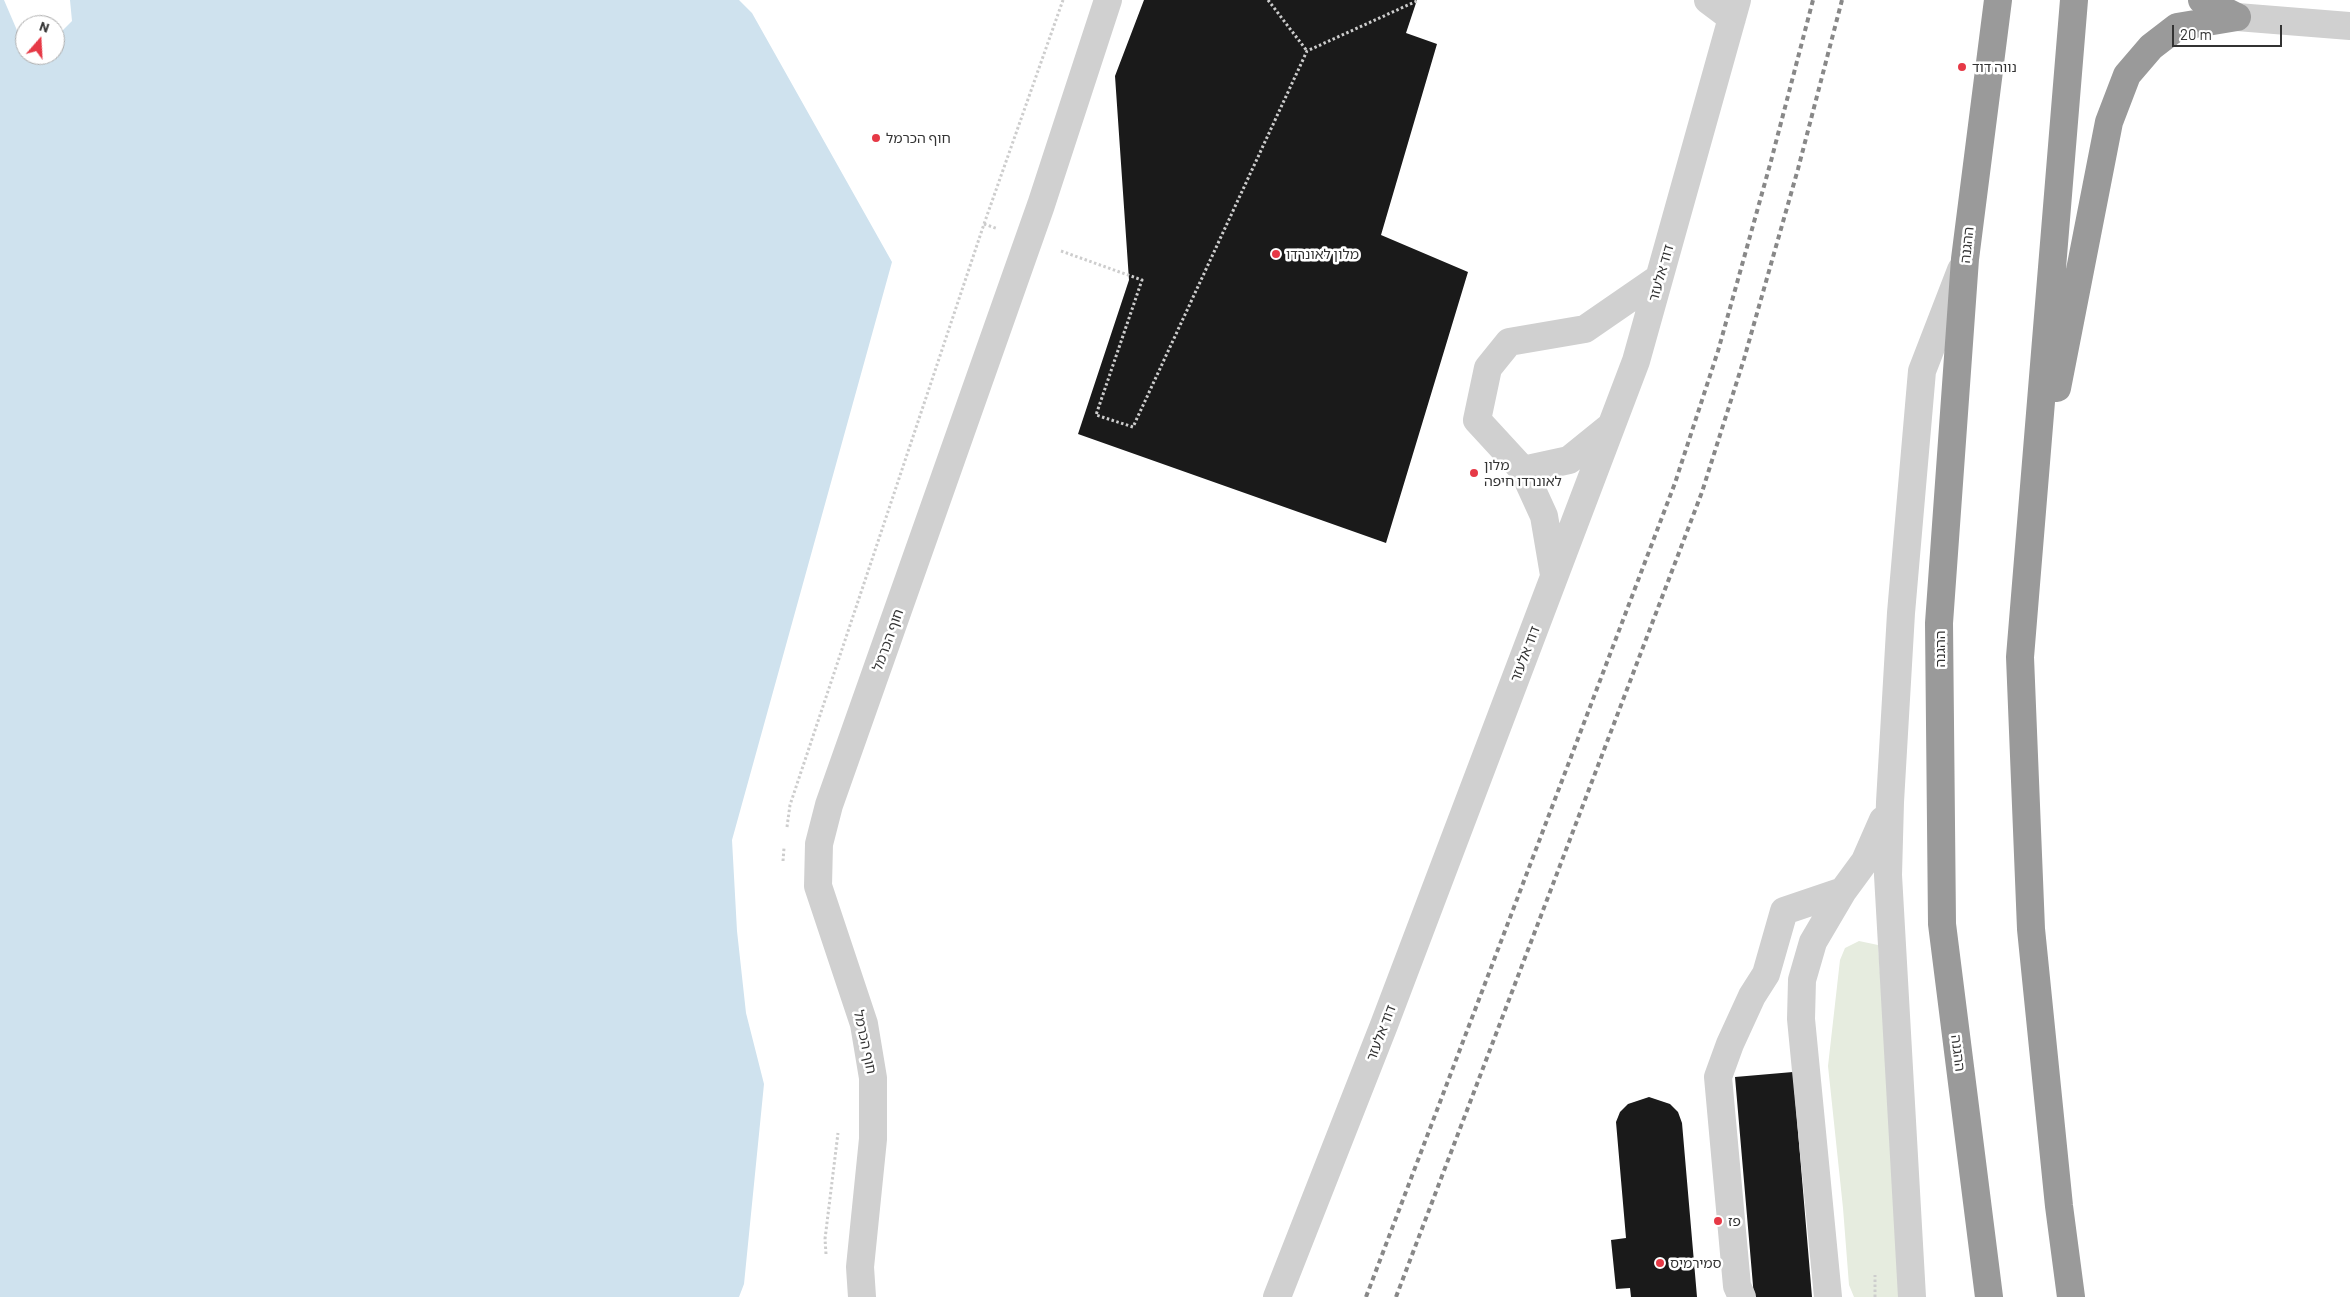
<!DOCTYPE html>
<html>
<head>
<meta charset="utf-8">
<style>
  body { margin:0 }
  #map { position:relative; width:2350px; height:1297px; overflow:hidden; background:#fff; font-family:Barlow,sans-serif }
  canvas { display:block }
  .north { position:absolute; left:15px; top:15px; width:50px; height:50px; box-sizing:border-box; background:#fff; border:1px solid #adadad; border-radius:50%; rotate:19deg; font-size:14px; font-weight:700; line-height:20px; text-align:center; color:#333 }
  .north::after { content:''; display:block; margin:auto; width:18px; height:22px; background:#e63946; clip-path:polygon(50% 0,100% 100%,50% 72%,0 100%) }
  .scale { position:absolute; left:2172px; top:25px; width:110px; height:22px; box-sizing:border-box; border:2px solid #333; border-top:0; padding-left:6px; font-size:15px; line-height:18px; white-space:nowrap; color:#333; -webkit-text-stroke:4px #fff; paint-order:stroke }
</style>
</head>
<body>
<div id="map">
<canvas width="2350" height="1297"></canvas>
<div class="north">N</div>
<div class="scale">20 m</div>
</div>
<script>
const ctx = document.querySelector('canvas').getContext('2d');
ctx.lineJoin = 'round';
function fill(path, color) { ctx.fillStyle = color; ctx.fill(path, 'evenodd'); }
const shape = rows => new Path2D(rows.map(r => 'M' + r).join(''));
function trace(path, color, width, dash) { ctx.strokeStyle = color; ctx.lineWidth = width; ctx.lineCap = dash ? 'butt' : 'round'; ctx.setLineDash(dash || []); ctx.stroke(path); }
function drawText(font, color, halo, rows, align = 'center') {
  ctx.font = font + ' Barlow,"Noto Sans Hebrew",sans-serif'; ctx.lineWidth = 5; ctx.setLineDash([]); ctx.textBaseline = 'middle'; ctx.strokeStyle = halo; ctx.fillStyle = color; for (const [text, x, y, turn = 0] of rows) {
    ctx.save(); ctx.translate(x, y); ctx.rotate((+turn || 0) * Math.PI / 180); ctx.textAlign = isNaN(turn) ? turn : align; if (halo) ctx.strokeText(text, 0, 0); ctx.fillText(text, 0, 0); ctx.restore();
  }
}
fill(shape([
  [1859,941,1878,945,1903,1297,1854,1297,1849,1285,1843,1208,1828,1066,1840,960,1845,948]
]), '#e6ecdf');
fill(shape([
  [0,0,739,0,752,13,892,262,732,840,737,931,746,1013,764,1084,744,1284,739,1297,0,1297],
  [25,25,55,25,55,55,25,55]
]), '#cfe2ee');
fill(shape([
  [4,0,70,0,72,21,55,38,55,25,25,25,25,42,22,42]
]), '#fff');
fill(shape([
  [1144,0,1417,0,1406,33,1437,44,1381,235,1468,272,1386,543,1078,434,1129,280,1115,76],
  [1793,1072,1812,1297,1754,1297,1735,1077],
  [1649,1097,1670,1104,1678,1112,1682,1123,1697,1297,1631,1297,1630,1288,1616,1289,1611,1240,1626,1238,1616,1122,1620,1112,1628,1104]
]), '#1a1a1a');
trace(shape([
  [1268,0,1307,51],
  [984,224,998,229],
  [1061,251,1142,280,1096,415,1133,427,1307,51,1419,0],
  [787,827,790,805,984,224,1063,0],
  [783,861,784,848],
  [826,1254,825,1239,838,1133],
  [1875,1297,1875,1275]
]), '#cdcdcd', 3, [2.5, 2.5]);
trace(shape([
  [1708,0,1732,18],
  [2237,17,2350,26],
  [1523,470,1569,460,1611,426],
  [1554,575,1544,516,1523,470,1477,420,1488,368,1509,342,1585,329,1659,278],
  [862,1297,860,1267,873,1139,873,1078,864,1024,818,886,819,844,829,805,1041,205,1108,0],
  [1277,1297,1384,1025,1636,361,1737,0],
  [1742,1297,1737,1286,1718,1077,1730,1044,1752,996,1766,974,1784,911,1843,891],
  [1828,1297,1801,1019,1802,980,1813,942,1843,891,1865,861,1883,820],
  [1912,1297,1888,875,1890,802,1901,613,1922,371,1961,270]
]), '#d0d0d0', 28);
trace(shape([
  [2202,0,2237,17],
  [2057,388,2109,122,2127,75,2151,47,2177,27,2237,17],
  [1989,1297,1942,924,1939,623,1965,259,1998,0],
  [2071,1297,2059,1206,2031,929,2020,657,2074,0]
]), '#9a9a9a', 28);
trace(shape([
  [1366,1297,1675,483,1718,351,1771,161,1813,0],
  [1396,1297,1702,492,1744,359,1798,169,1842,0]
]), '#888', 4, [5, 4]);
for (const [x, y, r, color] of [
  [1962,67,5,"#e63946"],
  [876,138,5,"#e63946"],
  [1276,254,5,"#e63946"],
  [1474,473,5,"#e63946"],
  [1718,1221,5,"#e63946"],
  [1660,1263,5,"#e63946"]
]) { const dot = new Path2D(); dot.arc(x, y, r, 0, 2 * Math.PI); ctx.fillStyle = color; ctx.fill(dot); trace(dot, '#fff', 2); }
drawText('14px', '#333', '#fff', [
  ["נווה דוד",1972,67],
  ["חוף הכרמל",886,138],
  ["מלון לאונרדו",1286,254],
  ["מלון",1484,465],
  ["לאונרדו חיפה",1484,481],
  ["פז",1728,1221],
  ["סמירמיס",1670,1263]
], 'left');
drawText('14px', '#333', '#fff', [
  ["ההגנה",1967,245,-84],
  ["דוד אלעזר",1661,273,-74],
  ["חוף הכרמל",888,640,-70],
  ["ההגנה",1940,649,-90],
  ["דוד אלעזר",1525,654,-69],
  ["דוד אלעזר",1381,1033,-69],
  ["חוף הכרמל",865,1042,78],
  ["ההגנה",1958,1053,83]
]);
</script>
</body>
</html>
